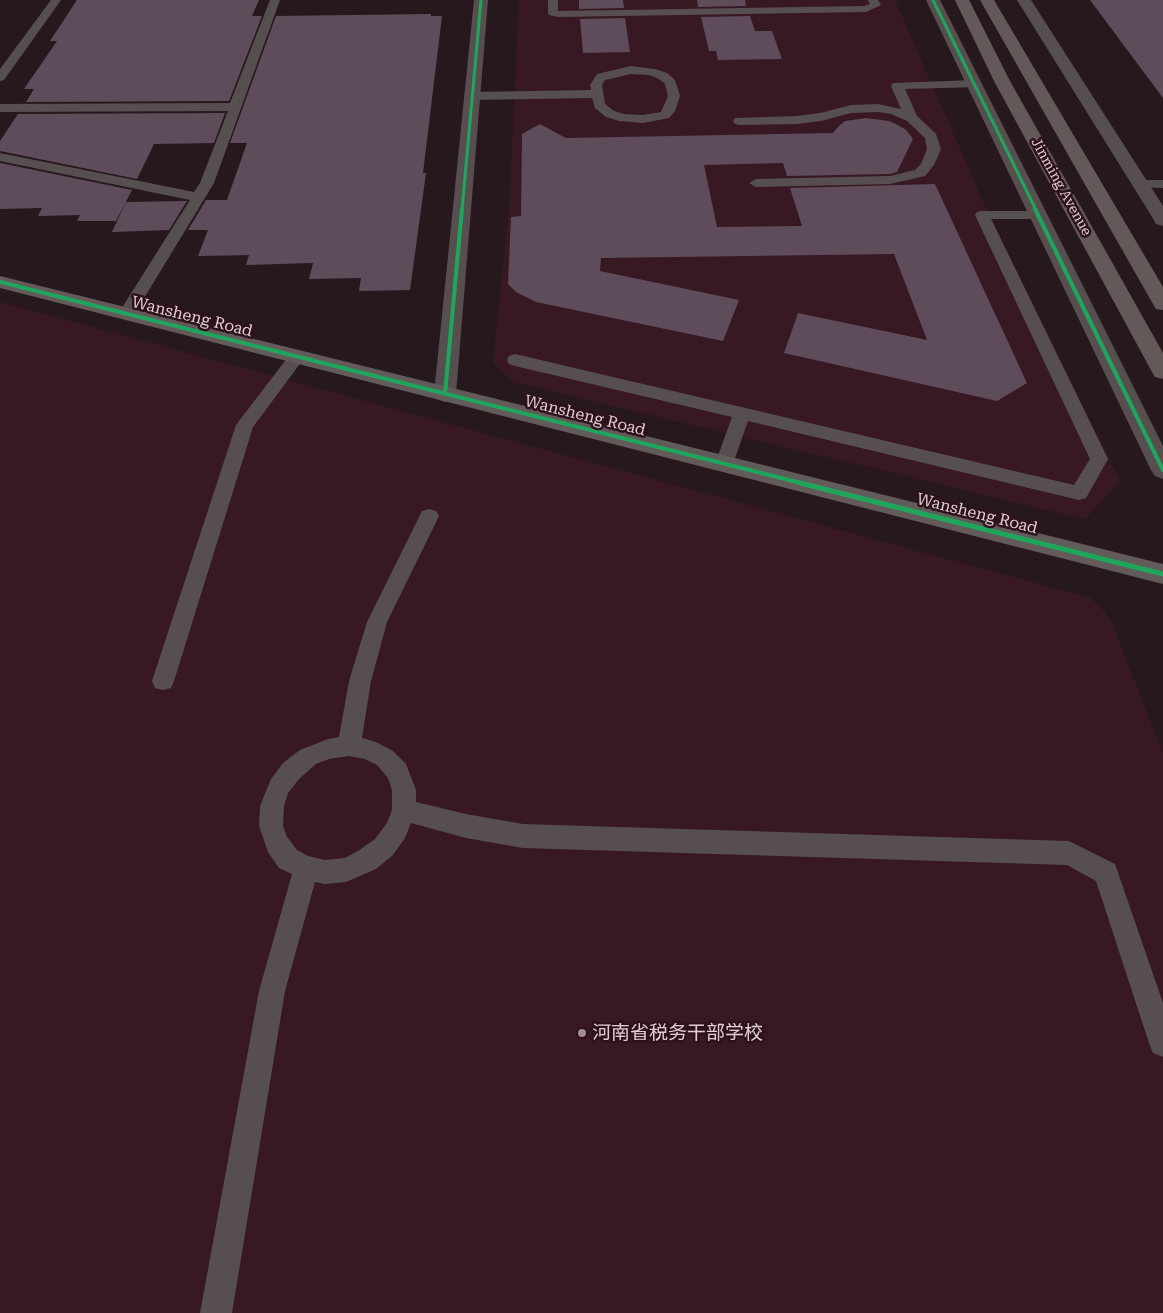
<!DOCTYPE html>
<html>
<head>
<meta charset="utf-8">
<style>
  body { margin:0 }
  canvas { display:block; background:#27181d }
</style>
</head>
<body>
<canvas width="1163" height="1313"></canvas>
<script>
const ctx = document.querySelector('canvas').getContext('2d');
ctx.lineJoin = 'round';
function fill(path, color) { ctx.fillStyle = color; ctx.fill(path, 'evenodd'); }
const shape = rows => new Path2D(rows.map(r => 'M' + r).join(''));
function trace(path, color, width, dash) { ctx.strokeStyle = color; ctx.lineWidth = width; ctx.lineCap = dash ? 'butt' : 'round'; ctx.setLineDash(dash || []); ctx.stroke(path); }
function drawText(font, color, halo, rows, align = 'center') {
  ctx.font = font + ' "Roboto Serif","Noto Sans SC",serif'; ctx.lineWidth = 5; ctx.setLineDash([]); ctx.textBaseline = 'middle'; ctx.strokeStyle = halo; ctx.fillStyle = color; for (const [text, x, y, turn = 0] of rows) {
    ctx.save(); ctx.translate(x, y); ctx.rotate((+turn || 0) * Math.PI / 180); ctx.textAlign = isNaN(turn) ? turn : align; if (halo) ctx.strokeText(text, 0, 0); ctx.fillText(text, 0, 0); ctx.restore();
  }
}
fill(shape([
  [519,0,895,0,983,201,1120,481,1085,519,513,382,493,362,509,209],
  [0,302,1091,598,1104,611,1112,623,1163,753,1163,1313,0,1313]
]), '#371823');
fill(shape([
  [77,0,259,0,252,16,262,16,229,101,26,102,34,89,24,89,57,41,50,41],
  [579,0,623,0,624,8,579,9],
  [697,0,745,0,746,6,698,7],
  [1090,0,1163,0,1163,98],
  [431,14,431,16,442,16,423,173,426,173,410,290,359,291,361,278,309,279,313,263,246,265,249,255,198,256,208,230,188,230,206,200,227,200,247,143,230,143,276,16],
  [750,16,755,31,772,31,782,59,718,60,716,51,709,51,701,17],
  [625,18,630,52,583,53,580,19],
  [225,113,214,143,154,144,137,179,0,151,0,141,18,114],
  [866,118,889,121,898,125,906,130,913,139,897,172,890,174,787,176,783,163,704,165,717,227,802,226,790,188,935,184,1027,383,997,401,784,353,798,313,927,340,894,254,601,258,600,271,739,300,723,341,536,302,516,292,508,284,511,217,521,216,522,134,540,124,566,138,833,133,839,126,845,121],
  [0,163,132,190,116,221,77,221,80,215,38,216,42,208,0,209],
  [187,201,169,230,112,232,126,202]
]), '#5f4c5a');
fill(shape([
  [51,0,61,0,4,80,0,81,0,69,51,0],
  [270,0,280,0,214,183,132,318,120,318,118,314,190,200,0,161,0,153,194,192,200,183,228,111,0,112,0,104,230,103,270,0],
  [548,0,558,0,558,11,864,6,870,4,868,0,878,0,881,5,866,12,558,17,549,15,548,13,548,0],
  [631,66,655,69,667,73,675,80,680,96,675,111,669,118,643,123,619,121,606,117,595,108,592,98,472,100,466,96,472,92,591,90,590,85,597,74,631,66],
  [631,74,649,75,659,79,665,84,668,96,661,112,643,115,624,114,614,111,605,104,602,85,605,80,631,74],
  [975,80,979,81,981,84,979,87,905,89,917,116,936,134,941,149,934,165,925,176,890,184,756,187,749,183,756,179,890,176,915,170,921,164,927,149,925,138,907,121,891,114,878,112,851,113,821,121,797,124,739,125,735,124,733,121,735,118,797,116,820,113,851,105,878,104,901,109,891,86,893,83,975,80],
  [1140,180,1163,180,1163,188,1135,187,1133,184,1140,180],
  [982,211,1039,211,1044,212,1046,215,1044,218,1039,219,991,219,1108,459,1086,498,1079,500,748,421,733,464,730,469,724,471,718,469,715,464,732,417,515,366,509,364,507,360,509,356,515,354,1074,485,1090,459,975,215,977,212,982,211],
  [297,352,303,353,305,357,253,427,174,681,171,688,163,690,155,688,152,681,236,425,291,353,297,352],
  [429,509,436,511,439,516,387,622,371,681,362,738,376,742,393,751,406,764,416,790,416,802,466,814,523,824,1069,841,1115,864,1163,1003,1163,1057,1153,1053,1149,1043,1096,881,1067,865,523,848,466,838,411,823,405,838,393,855,376,869,346,882,325,884,315,882,285,991,232,1313,200,1313,259,991,292,874,279,868,268,852,259,826,260,806,271,779,283,763,300,750,328,739,339,737,349,681,367,622,422,511,429,509],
  [349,756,365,759,377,765,388,778,392,790,392,810,387,823,375,839,358,851,345,858,325,860,308,856,297,850,287,837,283,826,284,806,288,793,299,779,316,764,329,759,349,756]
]), '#574f4f');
fill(shape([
  [474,0,488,0,456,394,453,399,445,402,437,399,434,394,474,0],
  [926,0,940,0,1163,446,1163,479,1155,476,1151,470,926,0],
  [1017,0,1031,0,1163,206,1163,226,1156,224,1154,220,1017,0]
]), '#574f4f');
fill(shape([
  [0,276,1163,564,1163,584,0,288,0,276]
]), '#635b5a');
fill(shape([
  [955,0,969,0,1010,81,1163,353,1163,379,1155,377,1152,372,994,81,955,0],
  [980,0,994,0,1163,287,1163,310,1156,309,1153,304,980,0]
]), '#635959');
trace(shape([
  [933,0,1036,210],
  [462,210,481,0]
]), '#20a55d', 3);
trace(shape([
  [1035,209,1163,470],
  [0,282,805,484],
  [445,394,462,209]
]), '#20a55d', 4);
trace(shape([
  [800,483,1163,574]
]), '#20a55d', 5);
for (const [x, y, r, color] of [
  [582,1033,5,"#a08e93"]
]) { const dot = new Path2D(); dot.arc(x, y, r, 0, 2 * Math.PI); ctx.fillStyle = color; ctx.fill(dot); trace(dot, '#2d121b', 2); }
drawText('14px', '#e1cdd3', '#2d121b', [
  ["Jinming Avenue",1061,187,61]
]);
drawText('16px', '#e1cdd3', '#2d121b', [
  ["Wansheng Road",192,317,14],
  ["Wansheng Road",585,416,14],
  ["Wansheng Road",977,514,14]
]);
drawText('19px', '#e1cdd3', '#2d121b', [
  ["河南省税务干部学校",592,1033]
], 'left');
</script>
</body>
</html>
